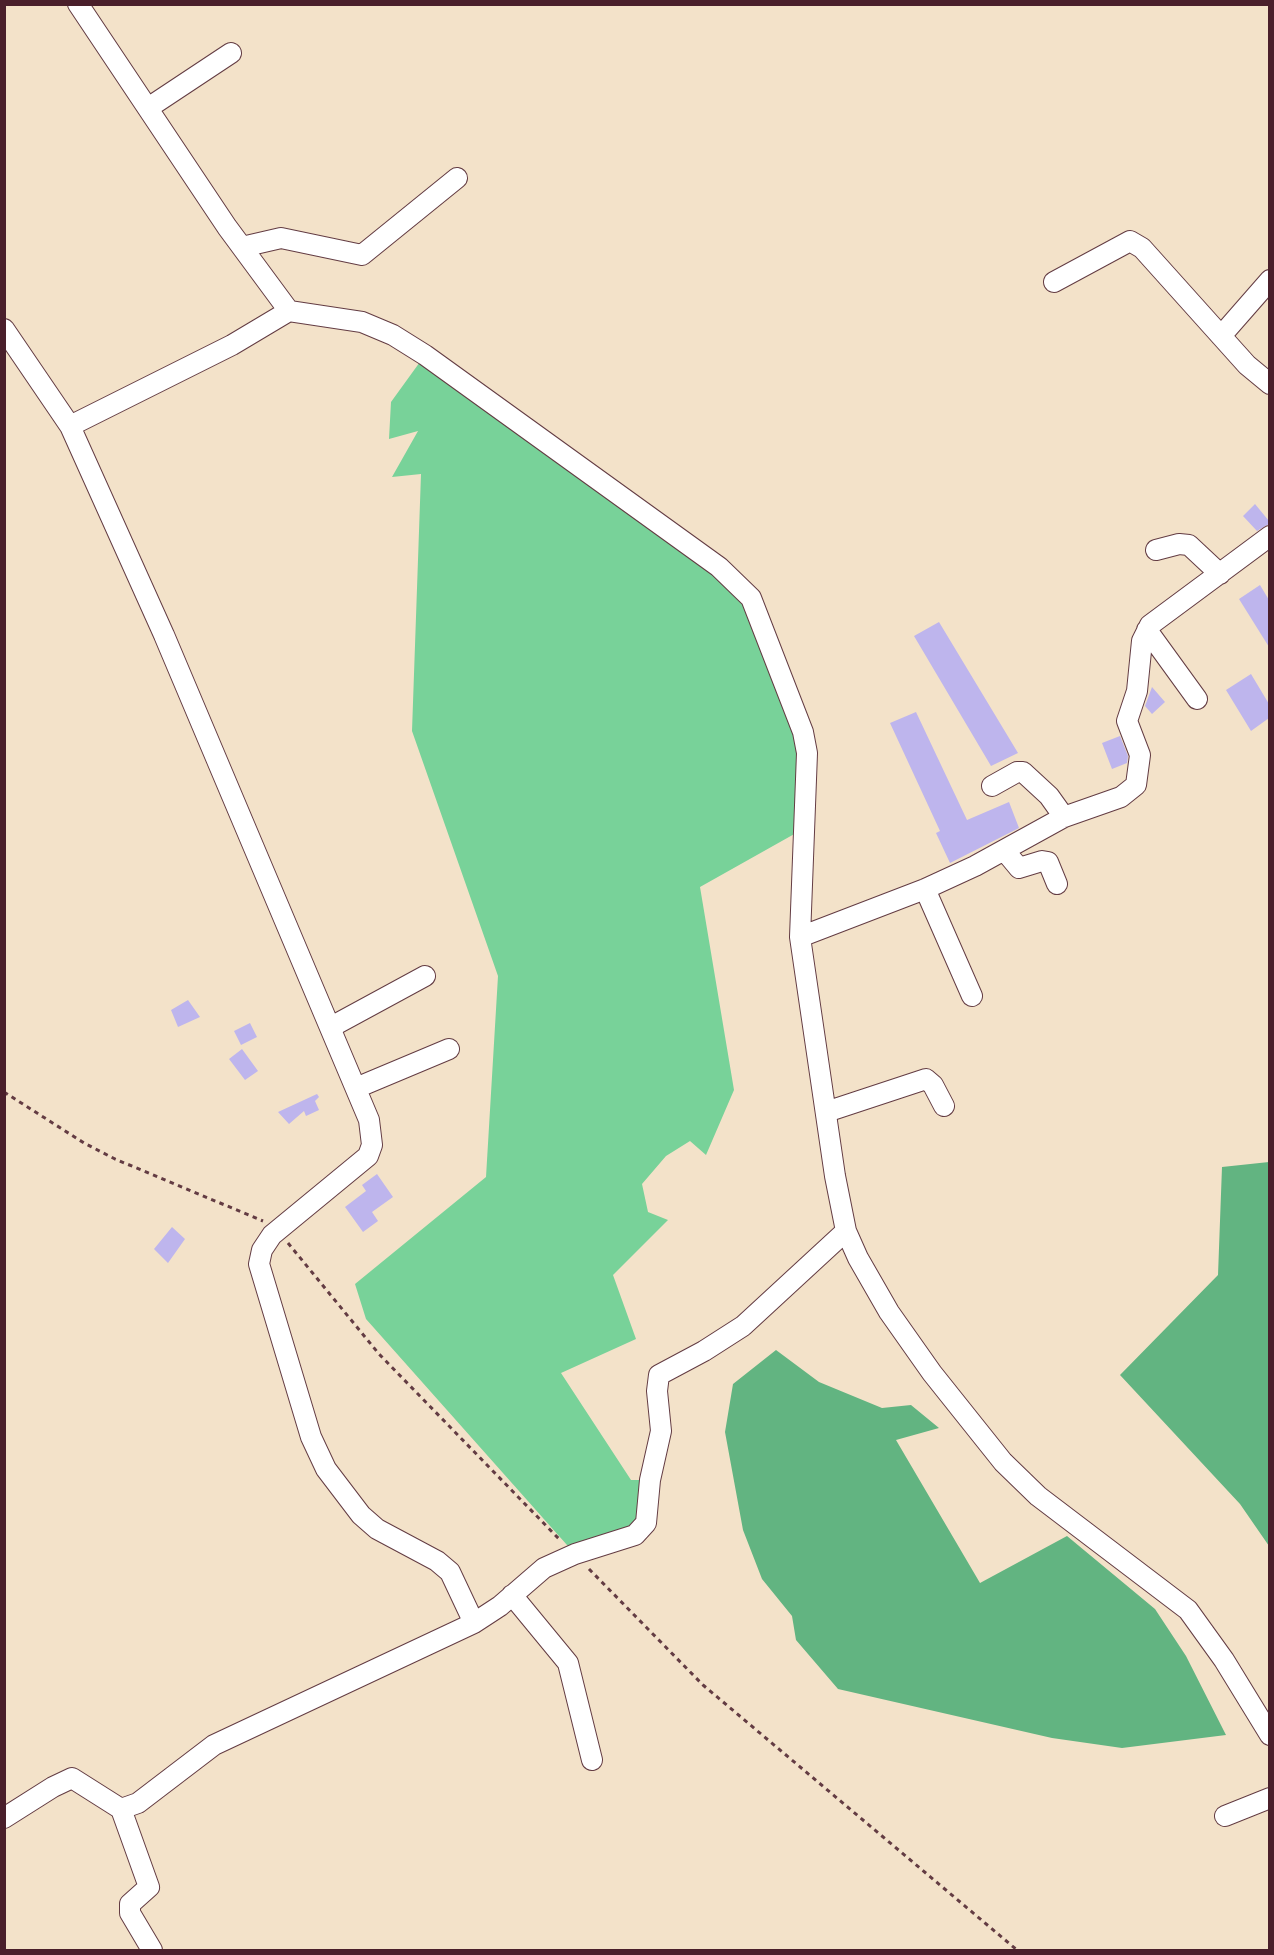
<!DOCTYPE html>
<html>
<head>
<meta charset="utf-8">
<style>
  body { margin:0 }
  #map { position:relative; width:1274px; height:1955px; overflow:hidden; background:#f3e2c9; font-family:Dekko,sans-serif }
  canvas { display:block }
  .frame { position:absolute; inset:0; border:6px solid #4a1f2b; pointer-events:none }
</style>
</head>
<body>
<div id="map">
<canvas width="1274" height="1955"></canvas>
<div class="frame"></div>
</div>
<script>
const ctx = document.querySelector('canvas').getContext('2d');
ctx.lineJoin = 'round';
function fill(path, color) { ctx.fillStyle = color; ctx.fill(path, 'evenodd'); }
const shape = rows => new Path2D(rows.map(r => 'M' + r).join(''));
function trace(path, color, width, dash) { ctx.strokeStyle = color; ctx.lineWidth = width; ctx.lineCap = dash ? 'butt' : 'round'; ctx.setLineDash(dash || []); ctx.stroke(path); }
fill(shape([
  [425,355,742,586,803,732,805,828,700,887,734,1090,706,1155,690,1141,666,1156,642,1184,648,1212,668,1220,613,1275,636,1339,561,1373,631,1480,650,1480,641,1529,575,1554,366,1319,355,1284,486,1177,498,976,412,731,421,474,392,477,418,431,389,439,391,402]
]), '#78d299');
fill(shape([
  [1269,1162,1270,1162,1269,1546,1240,1504,1120,1375,1218,1275,1222,1167],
  [776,1350,819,1382,882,1408,911,1405,939,1428,896,1440,980,1583,1067,1536,1155,1609,1186,1656,1226,1735,1122,1748,1052,1738,838,1689,796,1640,792,1616,762,1579,743,1530,725,1432,733,1384]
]), '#62b481');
fill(shape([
  [1255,504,1269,521,1269,524,1257,531,1243,516],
  [1260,585,1269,600,1269,647,1239,599],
  [939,622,1018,753,991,766,914,636],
  [1251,674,1269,704,1269,718,1251,731,1226,690],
  [1152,687,1165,702,1152,714,1145,706],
  [916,712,967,820,1009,802,1019,828,950,863,936,833,940,831,890,723],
  [1120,736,1128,756,1127,763,1112,769,1102,743],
  [188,1000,200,1017,178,1027,171,1010],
  [250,1023,257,1037,241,1045,234,1031],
  [242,1049,258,1071,245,1080,229,1059],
  [317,1094,319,1097,315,1101,319,1110,306,1116,304,1111,289,1124,278,1112],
  [377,1174,393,1197,372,1212,378,1221,363,1232,345,1207,366,1191,362,1185],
  [172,1227,185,1239,168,1263,154,1249]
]), '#beb5ed');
const minor = shape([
  [78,4,227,227,289,311,362,322,393,335,425,355,719,567,751,598,803,732,807,753,800,937,835,1176,846,1231,858,1258,889,1312,932,1373,1003,1462,1038,1496,1188,1610,1224,1660,1270,1735],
  [148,108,231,53],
  [242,247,281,238,362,255,457,178],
  [1054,282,1130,241,1142,248,1247,365,1270,384],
  [4,329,70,426,164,635,369,1120,372,1145,368,1156,272,1235,262,1250,259,1264,311,1437,326,1469,361,1515,377,1529,437,1561,450,1572,474,1623],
  [1221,336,1270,280],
  [70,426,232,345,289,311],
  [1156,550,1179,544,1189,545,1220,574],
  [1147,630,1197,699],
  [992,786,1017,772,1023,772,1049,796,1064,817],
  [1004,850,1019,868,1042,861,1048,862,1057,884],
  [925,889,972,996],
  [800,937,925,889,975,866,1064,817,1121,797,1136,785,1140,755,1127,721,1137,691,1142,641,1150,625,1270,536],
  [331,1027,425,976],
  [356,1088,449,1049],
  [826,1112,926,1079,933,1085,944,1106],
  [512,1595,568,1663,592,1760],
  [121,1809,149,1887,130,1904,130,1913,152,1950],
  [1225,1816,1270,1798],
  [4,1818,53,1787,72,1778,121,1809,138,1803,214,1745,474,1623,500,1606,544,1568,575,1554,635,1535,646,1523,650,1480,661,1431,657,1391,659,1375,704,1351,743,1326,846,1231]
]);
trace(minor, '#633c43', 22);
trace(shape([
  [4,1092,84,1143,115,1159,263,1221],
  [288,1243,379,1354,561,1541],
  [589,1569,703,1685,1017,1950]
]), '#633c43', 3, [4.5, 4.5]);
trace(minor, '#fff', 20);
</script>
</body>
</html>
